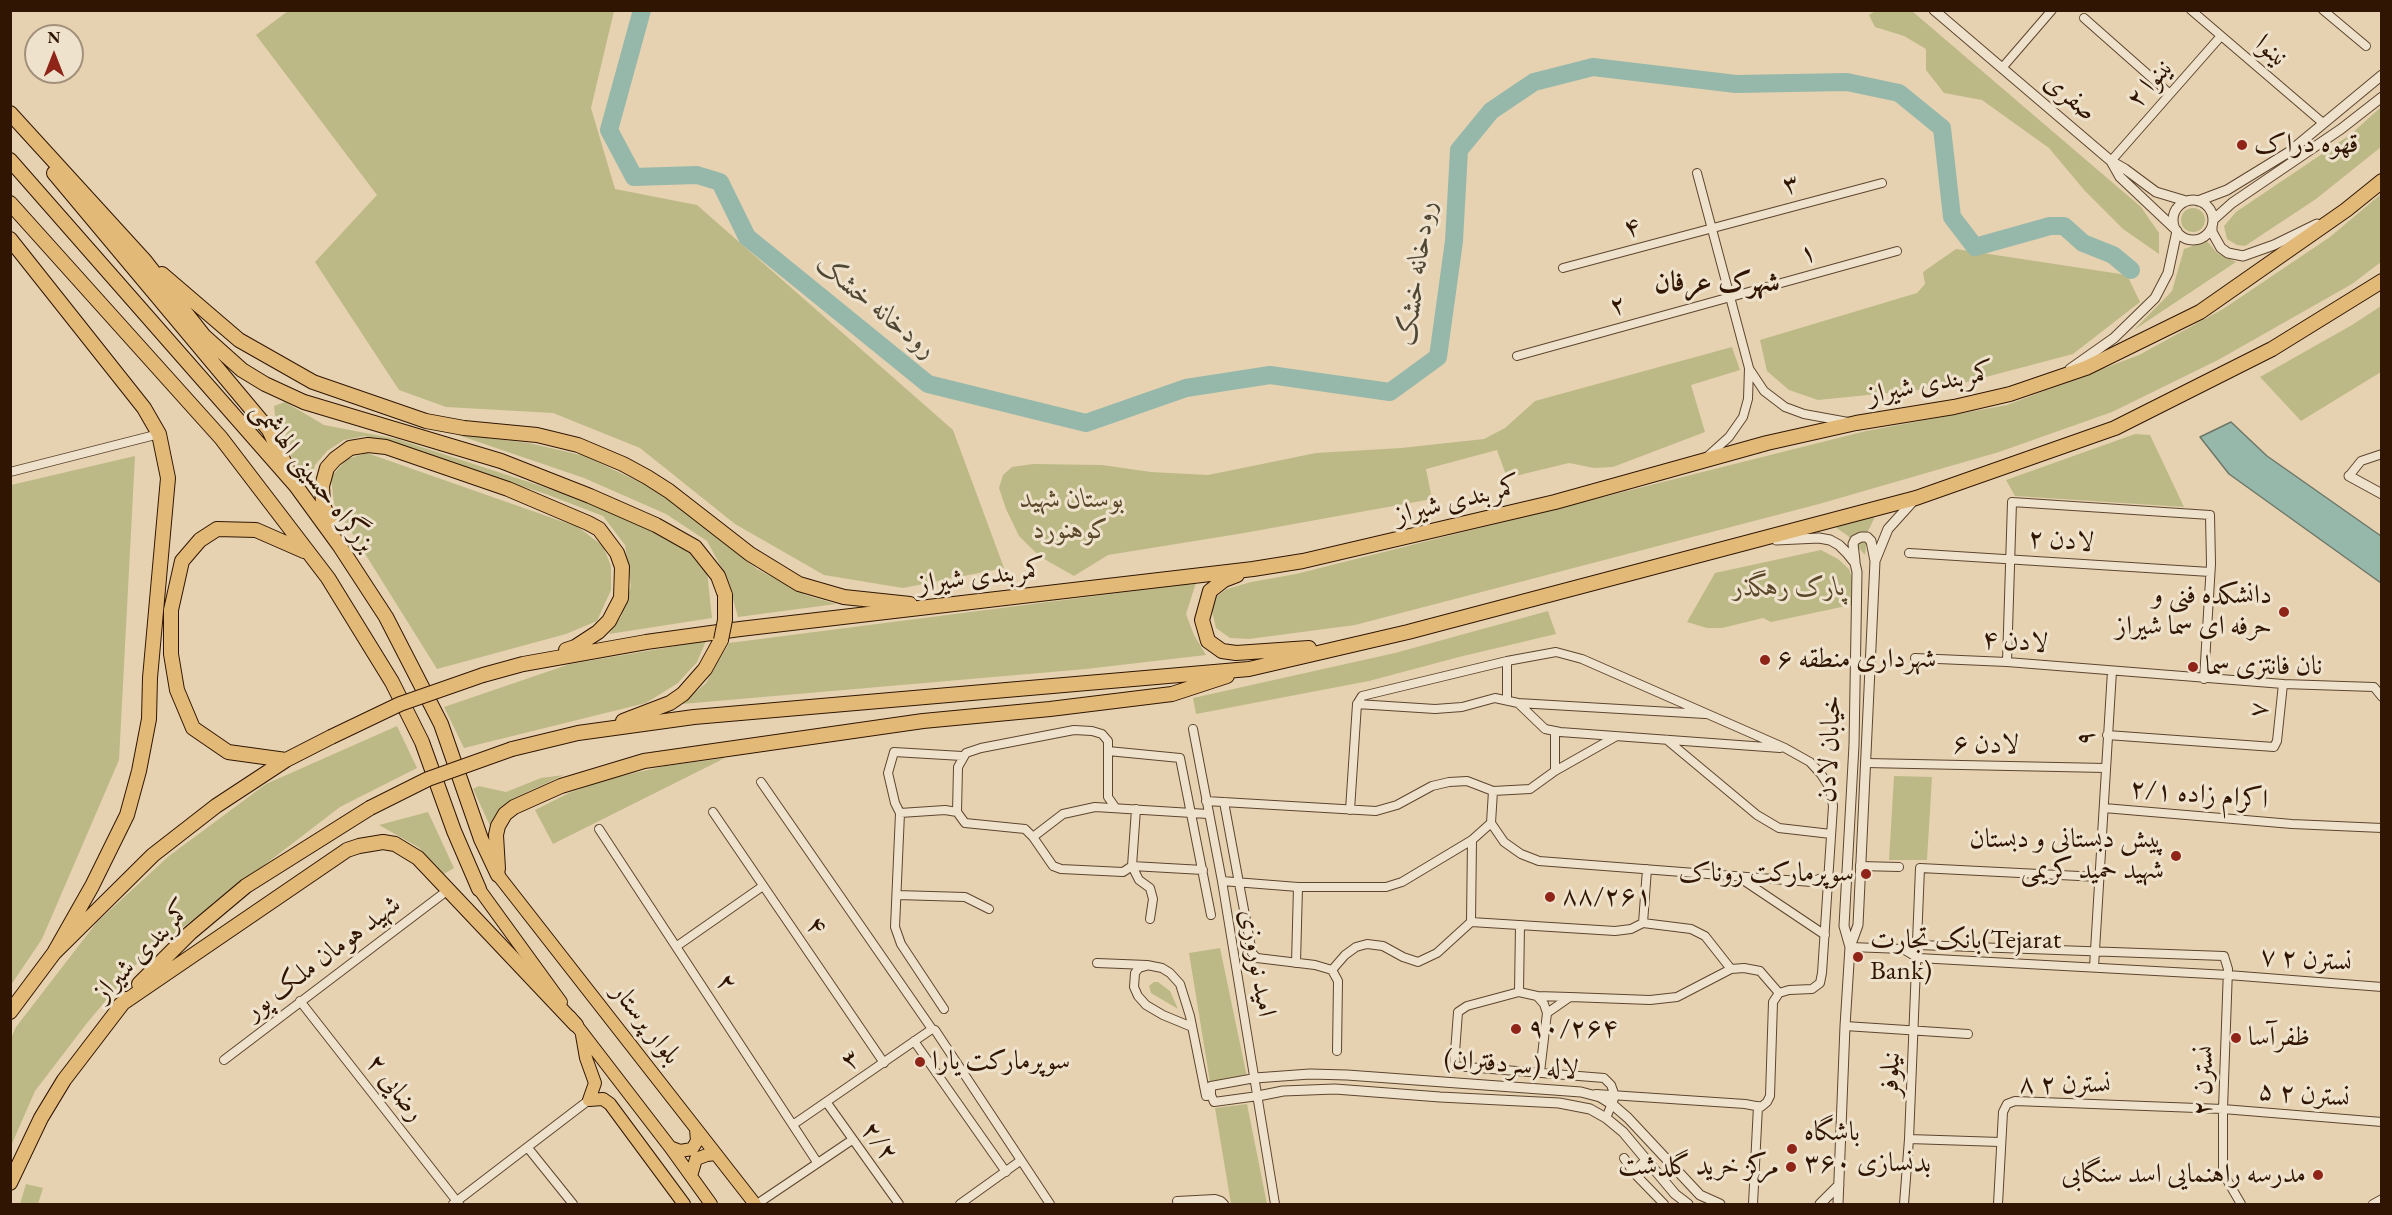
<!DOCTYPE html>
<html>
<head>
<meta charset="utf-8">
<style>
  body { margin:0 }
  #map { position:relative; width:2392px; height:1215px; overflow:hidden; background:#e6d2b1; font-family:"EB Garamond",serif }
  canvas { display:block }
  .frame { position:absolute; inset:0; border:12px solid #301602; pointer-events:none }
  .north { position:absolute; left:24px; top:24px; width:60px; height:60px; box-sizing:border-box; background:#efe2cc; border:2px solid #a3907b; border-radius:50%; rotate:0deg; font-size:16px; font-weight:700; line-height:24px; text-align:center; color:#301602 }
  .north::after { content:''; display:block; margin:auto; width:21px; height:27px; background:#8f2418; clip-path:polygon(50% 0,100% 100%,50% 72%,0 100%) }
</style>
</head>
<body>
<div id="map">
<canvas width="2392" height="1215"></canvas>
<div class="frame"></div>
<div class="north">N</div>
</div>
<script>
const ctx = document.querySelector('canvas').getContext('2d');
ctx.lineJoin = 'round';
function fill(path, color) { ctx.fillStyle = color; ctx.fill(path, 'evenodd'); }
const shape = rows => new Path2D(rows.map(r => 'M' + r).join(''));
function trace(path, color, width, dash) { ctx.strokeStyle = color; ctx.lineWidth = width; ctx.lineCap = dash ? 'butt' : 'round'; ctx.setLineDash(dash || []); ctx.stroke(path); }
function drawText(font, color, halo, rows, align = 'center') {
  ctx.font = font + ' "EB Garamond",Amiri,serif'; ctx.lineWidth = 6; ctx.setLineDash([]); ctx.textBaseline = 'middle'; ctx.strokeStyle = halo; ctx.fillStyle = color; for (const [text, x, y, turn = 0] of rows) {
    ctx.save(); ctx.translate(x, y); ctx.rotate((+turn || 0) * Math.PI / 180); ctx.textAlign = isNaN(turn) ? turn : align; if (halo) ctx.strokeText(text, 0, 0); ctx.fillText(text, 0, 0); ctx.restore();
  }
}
fill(shape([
  [1877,10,1912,11,2141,207,2159,233,2159,254,2123,229,2085,191,2049,148,1982,100,1944,93,1926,70,1926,49,1904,36,1875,27,1869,15],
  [288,11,614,11,591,108,615,189,697,205,953,430,1004,568,903,588,824,575,735,524,640,448,553,413,446,407,399,390,315,262,377,195,256,35],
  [2381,107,2381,147,2316,199,2245,246,2237,245,2227,239,2224,226,2236,212,2350,135],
  [2381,194,2381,262,2352,284,2218,360,2112,412,1999,452,1819,504,1355,625,1249,639,1230,638,1216,628,1212,611,1216,597,1227,589,1251,582,1296,574,1866,431,2007,405,2139,355,2223,309,2330,237],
  '2181 220a12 12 0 1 1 24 0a12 12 0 1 1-24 0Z',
  [2207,241,2217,253,2236,262,2134,330,2172,291,2184,249],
  [1956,249,2127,275,2140,302,2073,354,1948,387,1818,400,1789,390,1767,371,1760,340,1917,293,1925,284,1923,272],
  [2381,306,2381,372,2301,421,2260,377,2352,325],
  [1732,347,1740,370,1691,385,1705,432,1613,467,1594,468,1569,463,1507,478,1497,450,1426,469,1432,499,1244,533,1108,555,1074,576,1039,556,1019,536,1006,509,999,488,1003,475,1012,467,1033,464,1102,465,1151,472,1208,475,1316,453,1401,448,1484,439,1505,428,1535,401],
  [285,402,324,425,397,439,590,502,667,537,693,554,707,571,712,618,609,634,621,617,631,586,625,545,603,516,546,494,365,436,344,440,327,451,315,465,310,484,291,456,284,426,275,415,274,406],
  [455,434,529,443,585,456,656,490,757,569,806,595,836,604,738,617,727,578,707,541,666,514,584,478],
  [2135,434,2150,435,2184,507,2015,496,2006,480],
  [367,453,578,527,603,546,611,566,611,590,597,621,566,634,437,669,334,504,331,477,347,459],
  [135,456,119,760,42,939,11,985,11,485],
  [1875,517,1868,531,1865,555,1848,536,1834,526],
  [1821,550,1838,559,1849,569,1852,578,1851,605,1771,622,1763,618,1722,628,1707,628,1687,622,1715,573],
  [1196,583,1186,614,1194,635,1206,655,1086,669,682,704,706,683,729,643],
  [1548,611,1556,634,1459,657,1369,681,1196,714,1193,698,1395,653],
  [706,641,697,662,678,683,646,703,464,748,444,707,570,664],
  [397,726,417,768,340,807,139,961,87,1023,35,1091,11,1146,11,1038,16,1027,97,922,169,856,266,784],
  [725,758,553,844,535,810,569,793,608,779,665,766],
  [564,775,512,799,499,810,491,828,473,789,479,786,506,792,541,778],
  [1894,776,1932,777,1927,860,1889,860],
  [428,812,454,868,444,874,418,847,379,825],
  [1220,948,1247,1077,1210,1082,1189,953],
  [1154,982,1158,982,1170,991,1178,1009,1151,993,1149,986],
  [1247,1104,1267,1204,1231,1204,1215,1108],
  [26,1184,43,1188,38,1204,20,1204]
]), '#bdb986');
const water = shape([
  [2231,422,2267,456,2381,536,2381,583,2229,474,2200,437,2231,422]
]);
fill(water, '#96b8aa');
trace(water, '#6d7767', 1.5);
trace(shape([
  [642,10,609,130,634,177,697,175,720,182,747,237,928,384,1086,423,1186,388,1270,375,1390,392,1438,357,1454,241,1459,150,1491,111,1534,82,1593,67,1736,84,1847,82,1899,93,1942,128,1952,217,1975,247,2050,226,2064,226,2083,243,2113,255,2131,270]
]), '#96b8aa', 18);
const minor = shape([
  [2191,10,2323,123],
  [2323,10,2366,46],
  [2084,18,2170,94],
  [2002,68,2052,10],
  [2111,161,2221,36],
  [1697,173,1749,368,1748,399,1743,417,1729,437,1708,456],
  [1563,268,1882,183],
  [1517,356,1897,251],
  [1750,370,1764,391,1785,407,1804,414,1848,422],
  [10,472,159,434],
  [2349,476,2361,461,2382,454],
  [1909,553,2210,572],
  [1915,658,2007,662,2283,684,2374,687,2382,697],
  [2007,662,2012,502,2210,515,2211,564,2204,679],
  [1507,699,1507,661],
  [1518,703,1705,714],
  [1357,704,1435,709,1462,707,1495,698,1518,703,1545,729,1560,732,1780,748],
  [1193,729,1222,881,1275,1204],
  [2107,735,2274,747,2277,741,2283,684],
  [1667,740,1757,815,1779,828,1831,834],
  [1108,751,1180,758,1211,915],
  [1866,763,2105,768],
  [1555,771,1555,731],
  [761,782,932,1029,935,1030,1050,1204],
  [1493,791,1491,823,1504,842,1521,854,1539,861,1812,882,1828,875],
  [1206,801,1376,811,1397,805,1432,786,1449,782,1467,781,1493,791,1530,789,1555,771,1615,737],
  [1224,802,1252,953,1257,958,1315,965,1332,970,1338,981,1337,1051],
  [2104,808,2292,824,2382,828],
  [1136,809,1132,866,1139,880,1150,888,1153,899,1150,919],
  [1350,810,1357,704,1362,696,1507,661,1556,652,1582,659,1785,748,1810,762,1821,774,1830,788,1833,806,1822,973,1820,983,1812,989,1789,990,1779,993,1773,1002,1770,1096,1767,1102,1761,1107,1745,1104,1596,1094],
  [713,812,884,1063],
  [957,812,958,767,966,753,981,748,1074,730,1092,731,1102,734,1108,741,1108,797,1115,807],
  [900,813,945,810,957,812,965,823,1025,829,1033,837,1053,866,1061,869,1123,872,1132,866,1203,870],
  [599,829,817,1162],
  [1033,837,1063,814,1095,807,1208,814],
  [1860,866,1899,867],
  [1740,878,1825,935],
  [1222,881,1298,887,1386,887,1402,882,1472,840,1491,823],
  [897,895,965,897,989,909],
  [1471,922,1472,840],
  [1643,923,1647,869],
  [677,946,763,886],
  [1850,947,1903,949,1918,945,2224,956,2228,969,2223,1109,2223,1173,2241,1204],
  [1903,949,1918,958,2228,975,2382,987],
  [1097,963,1147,965,1162,968,1170,973,1180,984,1190,1016,1206,1096,1211,1095],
  [1296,963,1298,887],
  [1146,966,1139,968,1135,973,1134,987,1138,996,1146,1005,1163,1015,1192,1027],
  [2094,967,2112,671],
  [1332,970,1345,955,1356,947,1367,944,1383,946,1403,957,1418,962,1437,953,1471,922,1615,931,1631,929,1643,923,1691,929,1705,936,1731,969],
  [1519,992,1520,925],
  [1537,996,1570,997],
  [300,1001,459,1204],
  [944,1009,901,944,895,927,900,813,895,803,888,773,894,752,962,756],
  [1845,1026,1968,1034],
  [914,1041,1006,1172],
  [224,1060,448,890],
  [1540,1072,1547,1013],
  [1255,1078,1211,1086,1211,1095,1214,1102,1258,1096],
  [827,1103,899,1204],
  [1606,1118,1615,1096,1611,1085,1604,1078,1454,1066,1458,1012,1467,1006,1519,992,1537,996,1544,1004,1547,1013,1570,997,1650,1000,1677,997,1731,969,1744,968,1760,971,1779,993],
  [794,1124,932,1029],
  [1909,1139,2000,1142],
  [528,1148,573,1204],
  [1624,1158,1633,1172,1664,1204],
  [1633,1172,1646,1160],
  [1177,1201,1215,1199,1221,1201,1224,1204],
  [453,1204,589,1100],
  [757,1204,852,1140],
  [960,1204,1020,1161],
  [1753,1204,1758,1106],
  [1904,1204,1909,1139,1920,868,2099,877],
  [1998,1204,2003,1112,2007,1104,2015,1101,2223,1109,2382,1122],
  [2373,1204,2382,1199]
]);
const tertiary = shape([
  [1934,10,2111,161,2125,169,2156,192,2186,201],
  [2111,161,2120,177,2174,228],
  '2173 220a20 20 0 1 1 40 0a20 20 0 1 1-40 0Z',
  [2198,201,2227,190,2289,152,2382,75],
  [2213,220,2232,203,2341,129,2382,97],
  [2212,227,2212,232,2221,248,2228,253,2243,256,2274,245,2317,224],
  [2070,369,2114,338,2155,298,2168,273,2177,231],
  [2349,476,2382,494],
  [1776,540,1819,538,1830,540,1839,545,1847,553,1855,563,1857,572,1854,745,1844,926,1850,947],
  [1855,561,1853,544,1855,540,1861,537,1867,537,1871,541,1875,561],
  [1255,1078,1310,1074,1347,1075,1581,1092,1600,1097,1613,1105,1628,1118,1700,1195,1720,1204],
  [1258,1096,1283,1091,1335,1089,1440,1097,1559,1103,1590,1109,1606,1118,1623,1132,1675,1194,1688,1204],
  [1820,1204,1839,1185],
  [1838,1204,1845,1026,1850,947,1858,925,1875,561,1888,529,1915,499]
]);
const primary = shape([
  [498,875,755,1204],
  [479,889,561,1002],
  [570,1017,670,1147,711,1204],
  [582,1035,586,1058,595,1083,589,1100],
  [589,1100,603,1099,610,1104,684,1204],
  [670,1147,680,1151,692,1149,697,1141,696,1129],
  [691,1176,696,1159,707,1155,716,1154]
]);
const trunk = shape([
  [10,113,145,261,204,336,242,370,265,384,304,402,501,461,590,496,656,525,695,547,718,576,725,595],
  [10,160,296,486,339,545,386,617,441,724,481,839,498,875],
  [54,173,269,430,287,468],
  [10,203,221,438,328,578,392,682,422,742,454,831,479,889],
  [10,239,144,408,159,434,168,478,150,678,149,719,139,771,127,815,92,886,54,953],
  [162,274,239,340,313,382,426,421,464,428,537,435,578,445,623,464,647,477,669,491,750,554,799,584,844,597,910,604],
  [331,527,323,504,322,486,327,468,335,459,350,448,368,445,386,447,508,489,588,523,599,529,617,553,622,567,621,598,609,621,598,632,575,647,566,650],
  [1237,575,1224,580,1210,591,1202,620,1208,641,1222,651,1236,653,1309,648],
  [483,675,523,664,646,642,740,629,1253,569,1303,561,1555,502,1767,443,1856,423,1954,407,2010,394,2086,368,2200,312,2346,210,2382,181],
  [623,721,670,703,683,694,705,669,721,640],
  [512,749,578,733,694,717,1249,669,1408,632,1916,498,2115,428,2272,349,2382,281],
  [286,760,228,752,193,728,177,690,171,654,171,610,182,561,200,540,217,529,256,530,304,551],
  [498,869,496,835,498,826,505,814,514,807,561,786,644,761,923,721,1050,709,1172,694,1227,676],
  [139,984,190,933,246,886,370,808],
  [120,1005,347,850,359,846,383,842,395,844,418,858,576,1025],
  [10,1012,54,953,153,855,216,806,286,760,331,737],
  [10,1183,41,1118,64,1080,126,999]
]);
trace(minor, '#5e452e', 10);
trace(tertiary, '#5e452e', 11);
trace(primary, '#301602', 14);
trace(trunk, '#301602', 16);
trace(minor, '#efe2cc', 8);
trace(tertiary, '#efe2cc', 9);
trace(primary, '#e3b978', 12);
trace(trunk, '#e3b978', 14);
const trunkBridge = shape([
  [721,640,725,620,725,595],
  [331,737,400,704,483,675],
  [370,808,428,779,512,749]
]);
trace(trunkBridge, '#301602', 16, []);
trace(trunkBridge, '#e3b978', 14);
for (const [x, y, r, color] of [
  [2242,145,6,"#8f2418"],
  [2284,612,6,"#8f2418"],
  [1765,660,6,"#8f2418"],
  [2193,667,6,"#8f2418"],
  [2176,856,6,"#8f2418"],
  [1866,874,6,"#8f2418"],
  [1550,897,6,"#8f2418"],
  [1858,957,6,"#8f2418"],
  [1516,1029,6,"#8f2418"],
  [2236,1038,6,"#8f2418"],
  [920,1062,6,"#8f2418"],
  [1792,1149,6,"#8f2418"],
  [1791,1167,6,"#8f2418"],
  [2318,1175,6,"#8f2418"]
]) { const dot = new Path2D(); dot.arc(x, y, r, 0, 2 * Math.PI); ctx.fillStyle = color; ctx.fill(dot); trace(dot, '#efe2cc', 2); }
drawText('27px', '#301602', '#efe2cc', [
  ["نینوا",2271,51,41],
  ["۲ نینوا",2150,84,-49],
  ["صفری",2070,97,40],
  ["۳",1791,185,-15],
  ["۴",1632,228,-15],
  ["۱",1808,254,-15],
  ["۲",1618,306,-15],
  ["کمربندی شیراز",1931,384,-11],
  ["بزرگراه حسینی الهاشمی",313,477,52],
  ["کمربندی شیراز",1458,501,-14],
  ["۲ لادن",2061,541,4],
  ["کمربندی شیراز",982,577,-7],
  ["۴ لادن",2015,642,4],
  ["۷",2259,710,-84],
  ["۹",2086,738,-86],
  ["۶ لادن",1986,745,1],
  ["خیابان لادن",1830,749,-87],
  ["۲/۱ اکرام زاده",2199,795,5],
  ["۴",816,926,55],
  ["کمربندی شیراز",143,951,-46],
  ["شهید هومان ملک پور",323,958,-37],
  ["۷ نسترن ۲",2306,960,4],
  ["امید نوروزی",1257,963,80],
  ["۲",726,983,57],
  ["بلوار پرستار",646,1024,52],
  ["۳",851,1060,-35],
  ["لاله (سردفتران)",1511,1065,5],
  ["نیلوفر",1891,1074,-88],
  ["نسترن ۲",2204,1081,-88],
  ["۸ نسترن ۲",2065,1085],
  ["رضایی ۲",395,1088,52],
  ["۵ نسترن ۲",2304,1095,5],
  ["۲/۲",879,1142,54]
]);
drawText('27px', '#301602', '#efe2cc', [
  ["قهوه دراک",2254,145],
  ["دانشکده فنی و",2272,596,"right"],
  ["حرفه ای سما شیراز",2272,627,"right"],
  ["شهرداری منطقه ۶",1777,660],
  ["نان فانتزی سما",2205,667],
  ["پیش دبستانی و دبستان",2164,840,"right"],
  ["شهید حمید کریمی",2164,871,"right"],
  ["سوپرمارکت روناک",1854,874,"right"],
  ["۸۸/۲۶۱",1562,897],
  ["بانک تجارت(Tejarat",1870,941],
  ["Bank)",1870,972],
  ["۹۰/۲۶۴",1528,1029],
  ["ظفرآسا",2248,1038],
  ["سوپرمارکت یارا",932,1062],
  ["باشگاه",1804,1133],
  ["بدنسازی ۳۶۰",1804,1164],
  ["مرکز خرید گلدشت",1779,1167,"right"],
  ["مدرسه راهنمایی اسد سنگابی",2306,1175,"right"]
], 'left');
drawText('italic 27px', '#5a472a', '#efe2cc', [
  ["بوستان شهید",1072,500],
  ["کوهنورد",1072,531],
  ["پارک رهگذر",1789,588]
]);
drawText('italic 28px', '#4f4734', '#efe2cc', [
  ["رودخانه خشک",1417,273,-82],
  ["رودخانه خشک",876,307,39]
]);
drawText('bold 28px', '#301602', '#efe2cc', [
  ["شهرک عرفان",1717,283]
]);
</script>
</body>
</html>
